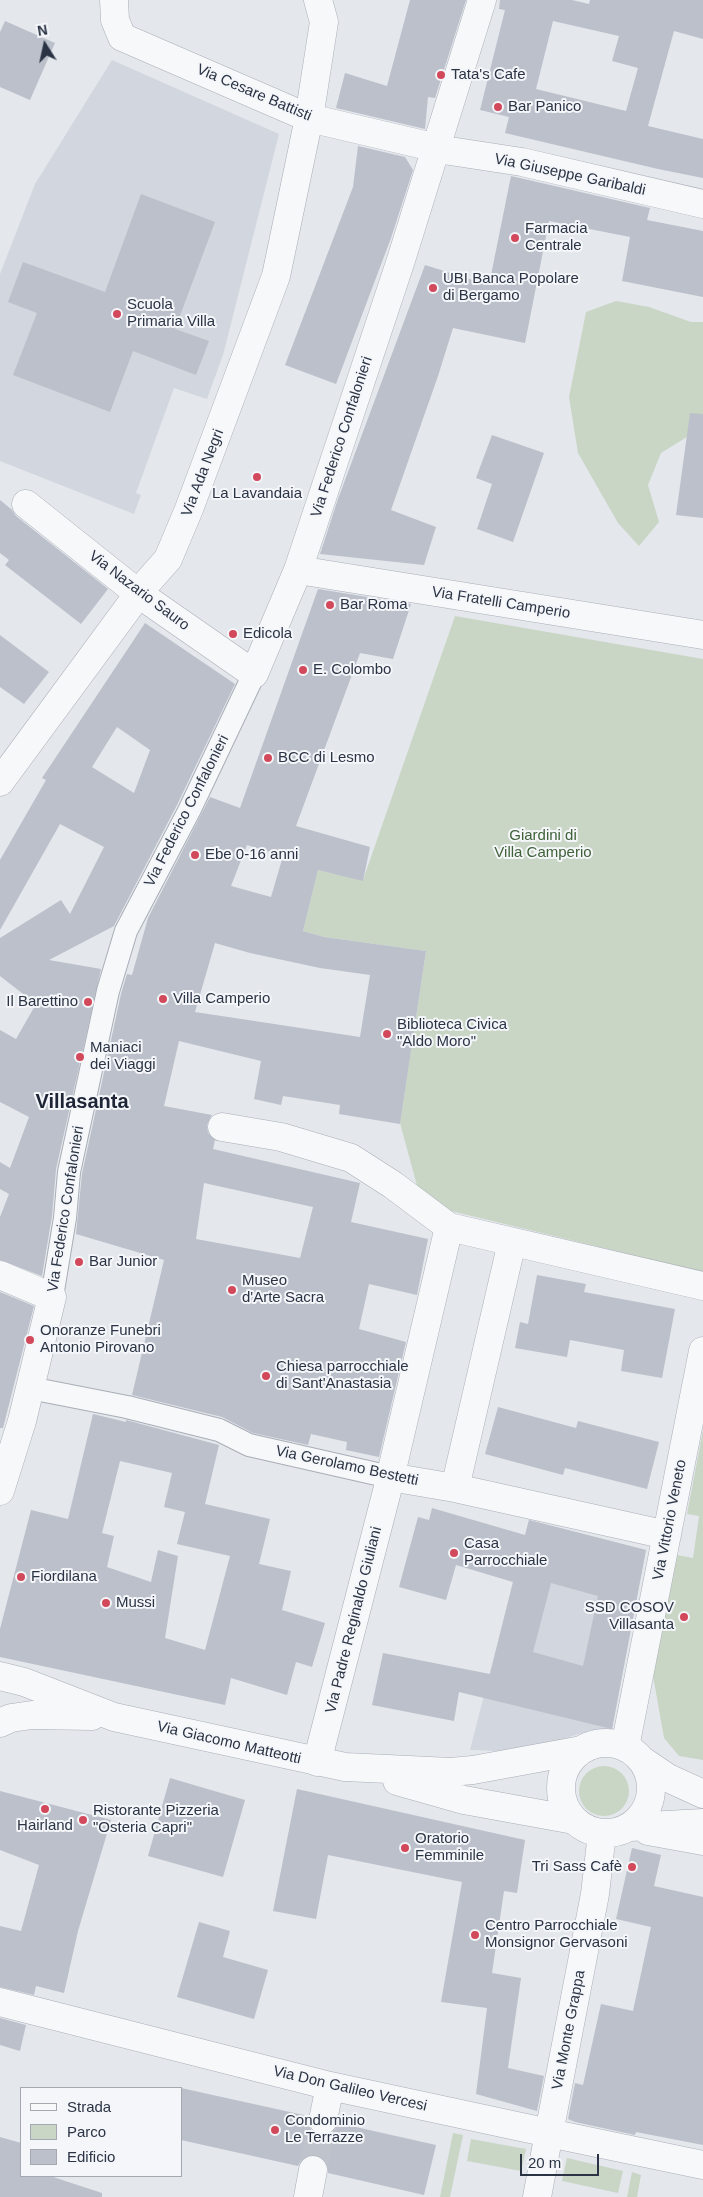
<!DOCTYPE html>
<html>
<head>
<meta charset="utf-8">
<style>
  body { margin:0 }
  #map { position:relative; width:703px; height:2197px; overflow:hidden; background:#e4e7ec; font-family:Arial,sans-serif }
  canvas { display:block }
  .legend { position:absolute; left:20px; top:2087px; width:162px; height:90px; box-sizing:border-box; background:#f4f6f9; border:1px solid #a4a8b1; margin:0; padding:6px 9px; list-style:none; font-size:15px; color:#2b3445 }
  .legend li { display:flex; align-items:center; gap:10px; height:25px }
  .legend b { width:25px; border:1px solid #a4a8b1 }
  .north { position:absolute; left:20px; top:20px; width:50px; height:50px; -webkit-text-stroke:4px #f4f6f9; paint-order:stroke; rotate:350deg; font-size:14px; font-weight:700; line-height:20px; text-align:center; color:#2b3445 }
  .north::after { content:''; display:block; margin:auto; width:18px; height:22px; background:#2b3445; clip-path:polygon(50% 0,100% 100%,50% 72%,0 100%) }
  .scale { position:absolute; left:520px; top:2154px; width:79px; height:22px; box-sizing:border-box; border:2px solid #2b3445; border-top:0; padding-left:6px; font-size:15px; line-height:18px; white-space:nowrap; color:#2b3445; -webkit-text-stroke:4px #f4f6f9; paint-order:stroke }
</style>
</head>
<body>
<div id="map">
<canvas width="703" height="2197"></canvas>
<ul class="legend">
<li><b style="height:6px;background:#f7f8fa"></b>Strada</li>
<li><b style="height:14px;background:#c9d6c5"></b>Parco</li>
<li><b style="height:14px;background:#bbc0ca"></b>Edificio</li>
</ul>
<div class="north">N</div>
<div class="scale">20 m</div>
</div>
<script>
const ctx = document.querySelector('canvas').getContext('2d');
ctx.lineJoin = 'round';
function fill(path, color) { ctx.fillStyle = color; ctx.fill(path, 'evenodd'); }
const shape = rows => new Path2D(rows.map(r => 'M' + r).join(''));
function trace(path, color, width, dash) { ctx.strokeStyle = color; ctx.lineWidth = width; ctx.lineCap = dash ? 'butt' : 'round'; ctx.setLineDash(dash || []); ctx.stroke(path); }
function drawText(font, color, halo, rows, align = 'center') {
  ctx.font = font + ' Arial,sans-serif'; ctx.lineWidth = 4; ctx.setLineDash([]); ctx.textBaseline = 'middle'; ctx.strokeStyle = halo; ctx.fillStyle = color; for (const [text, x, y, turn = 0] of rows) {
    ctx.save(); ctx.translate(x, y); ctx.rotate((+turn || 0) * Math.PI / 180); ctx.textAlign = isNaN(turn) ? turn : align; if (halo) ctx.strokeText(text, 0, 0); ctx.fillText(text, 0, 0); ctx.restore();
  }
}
fill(shape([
  [112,60,279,134,223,355,207,399,174,388,136,493,141,495,134,514,0,461,0,274,35,184],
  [529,1520,646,1550,612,1729,591,1730,560,1740,500,1751,470,1750]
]), '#d2d6de');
fill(shape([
  [616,301,649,307,691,322,703,322,703,427,661,453,648,485,659,522,639,546,618,523,578,453,569,397,586,312],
  [455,616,703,659,703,1272,422,1204,400,1123,426,951,324,937,303,931,318,870,363,880],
  [703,1430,703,1760,679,1756,664,1738,653,1676,677,1555,693,1558,699,1516,687,1514],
  '579 1791a25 25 0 1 1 50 0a25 25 0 1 1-50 0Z',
  [453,2133,463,2135,450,2197,440,2197],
  [471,2139,526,2149,521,2171,467,2161],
  [567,2158,623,2171,618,2193,562,2181],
  [632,2172,641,2175,637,2197,627,2197]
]), '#c9d6c5');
fill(shape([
  [410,0,466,0,435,98,428,97,425,129,336,108,345,73,387,86],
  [500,0,572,0,589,4,590,0,703,0,703,39,674,31,648,126,703,139,703,178,658,169,505,133,509,117,480,110,505,10,499,9],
  [553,21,619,36,612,61,638,68,626,111,536,89],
  [5,21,55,43,30,100,0,87,0,32],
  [358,146,405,157,413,170,391,238,336,384,285,365,353,187],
  [511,176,650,208,647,220,703,231,703,297,622,281,630,237,549,221,525,343,453,328,438,376,391,510,436,527,424,565,320,554,338,499,425,265,489,285],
  [141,194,215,222,175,329,209,341,196,375,133,351,110,412,13,375,37,313,8,302,23,262,105,292],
  [690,413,703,414,703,518,676,515],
  [492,435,544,453,513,542,477,529,492,484,476,478],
  [0,500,11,509,16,516,108,589,81,624,5,565,9,560,0,553],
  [318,589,411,604,393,659,360,653,296,826,370,847,363,881,318,870,303,931,324,937,426,951,400,1124,339,1114,340,1105,283,1096,281,1105,254,1099,261,1061,179,1041,164,1106,212,1115,207,1125,208,1133,215,1140,213,1149,360,1183,351,1222,428,1239,417,1295,369,1284,359,1329,406,1342,379,1457,346,1450,347,1442,311,1434,308,1445,253,1433,222,1417,132,1395,164,1260,76,1234,82,1174,121,994,127,974,132,975,148,918,210,797,240,808],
  [247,845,283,856,271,897,231,886],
  [215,943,250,953,320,968,370,975,360,1037,195,1012],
  [204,1183,313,1207,300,1258,196,1239],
  [145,623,235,684,177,805,114,926,49,960,101,969,56,1169,52,1216,42,1276,0,1260,0,1217,9,1194,0,1189,0,1162,10,1168,29,1117,0,1102,0,1030,16,1039,36,1004,0,976,0,938,61,900,70,914,104,847,60,824,0,930,0,860,46,780,42,778],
  [117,727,150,750,134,793,92,767],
  [0,635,49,672,24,704,0,687],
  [537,1275,586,1284,584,1292,675,1309,662,1378,621,1371,624,1350,570,1340,567,1357,515,1348,520,1322,528,1324],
  [0,1292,34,1306,3,1428,0,1428],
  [498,1407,576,1428,578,1421,659,1442,647,1489,565,1468,563,1475,485,1454],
  [93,1414,126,1422,126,1420,219,1445,205,1504,270,1519,259,1564,291,1571,282,1610,325,1623,312,1667,296,1662,287,1695,231,1678,225,1705,0,1657,0,1629,31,1510,68,1519],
  [120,1461,172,1473,164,1507,185,1512,177,1544,230,1556,205,1650,165,1638,178,1556,158,1550,151,1582,107,1567,114,1536,102,1533],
  [432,1508,525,1535,529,1520,646,1550,612,1729,459,1692,454,1721,372,1705,383,1653,490,1674,513,1582,456,1565,446,1600,399,1587,418,1517,429,1520],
  [551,1583,598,1596,583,1666,533,1652],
  [170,1778,245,1800,223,1877,148,1856],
  [297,1789,525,1840,517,1893,504,1891,492,1973,521,1978,508,2068,544,2076,537,2111,476,2094,487,2008,441,2002,462,1882,328,1855,316,1919,273,1911],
  [0,1791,111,1820,78,1931,64,1993,36,1986,34,1995,0,1987,0,1926,21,1931,39,1865,0,1850],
  [632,1848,661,1855,654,1886,703,1897,703,2145,636,2132,635,2135,575,2122,568,2119,575,2083,583,2085,601,2004,633,2011,651,1927,616,1919],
  [199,1922,230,1931,223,1957,268,1970,254,2019,177,1997],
  [0,2018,26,2025,20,2051,0,2045],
  [181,2088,308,2116,308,2125,312,2131,319,2135,328,2135,335,2130,338,2123,436,2145,424,2195,328,2173,328,2164,323,2158,316,2155,307,2156,301,2160,298,2166,181,2140],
  [0,2137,21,2143,21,2176,50,2176,102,2193,102,2197,0,2197]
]), '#bbc0ca');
trace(shape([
  [313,2170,323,2120]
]), '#bfc3cb', 28, [28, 14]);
const pedestrian = shape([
  [52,1297,65,1218,69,1172,108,991,126,931,189,811,254,674],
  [30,1388,127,1407,219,1430,249,1445,390,1477]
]);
const minor = shape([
  [114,0,115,20,122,37,309,118,450,151,522,162,703,204],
  [26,504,139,594,254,674,298,570,401,260,482,0],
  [298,570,703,635],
  [0,782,145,585,168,559,189,509,276,276,309,118,324,22,318,0],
  [222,1127,281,1137,351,1158,393,1185,449,1227],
  [0,1275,52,1297,22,1421,0,1491],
  [390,1477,455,1488,667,1535],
  [455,1488,512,1242],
  [625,1747,703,1351],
  [317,1762,387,1491,449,1227,703,1286],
  [648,1831,703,1841],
  [0,2002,330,2086,549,2133,537,2197],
  [323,2120,330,2086],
  [308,2197,313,2170]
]);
const tertiary = shape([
  [0,1676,24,1682,114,1717,345,1767,451,1772,473,1770,582,1750],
  [0,1723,11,1718,32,1715,92,1716],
  '561 1788a45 45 0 1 1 90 0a45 45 0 1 1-90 0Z',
  [643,1761,668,1778,703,1794],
  [397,1781,464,1800,574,1820],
  [630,1827,703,1823],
  [602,1833,595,1894,549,2133,703,2165]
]);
trace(pedestrian, '#a9aeb7', 24);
trace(minor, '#a9aeb7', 29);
trace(tertiary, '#a9aeb7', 29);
trace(pedestrian, '#f7f8fa', 22);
trace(minor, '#f7f8fa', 28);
trace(tertiary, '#f7f8fa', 28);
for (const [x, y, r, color] of [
  [441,75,5,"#d1495b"],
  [498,107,5,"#d1495b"],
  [515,238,5,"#d1495b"],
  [433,288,5,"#d1495b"],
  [117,314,5,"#d1495b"],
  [257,477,5,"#d1495b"],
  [330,605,5,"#d1495b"],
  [233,634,5,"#d1495b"],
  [303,670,5,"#d1495b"],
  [268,758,5,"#d1495b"],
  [195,855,5,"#d1495b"],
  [163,999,5,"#d1495b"],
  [88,1002,5,"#d1495b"],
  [387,1034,5,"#d1495b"],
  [80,1057,5,"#d1495b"],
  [79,1262,5,"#d1495b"],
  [232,1290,5,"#d1495b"],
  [30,1340,5,"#d1495b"],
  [266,1376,5,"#d1495b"],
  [454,1553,5,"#d1495b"],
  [21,1577,5,"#d1495b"],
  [106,1603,5,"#d1495b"],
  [684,1617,5,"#d1495b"],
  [45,1809,5,"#d1495b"],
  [83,1820,5,"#d1495b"],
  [405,1848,5,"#d1495b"],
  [632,1867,5,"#d1495b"],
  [475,1935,5,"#d1495b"],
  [275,2130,5,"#d1495b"]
]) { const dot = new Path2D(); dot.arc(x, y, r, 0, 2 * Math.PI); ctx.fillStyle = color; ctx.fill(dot); trace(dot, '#f4f6f9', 2); }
drawText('15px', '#2b3445', '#f4f6f9', [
  ["Tata's Cafe",451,75],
  ["Bar Panico",508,107],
  ["Farmacia",525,229],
  ["Centrale",525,246],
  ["UBI Banca Popolare",443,279],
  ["di Bergamo",443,296],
  ["Scuola",127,305],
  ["Primaria Villa",127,322],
  ["La Lavandaia",257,494,"center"],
  ["Bar Roma",340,605],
  ["Edicola",243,634],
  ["E. Colombo",313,670],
  ["BCC di Lesmo",278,758],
  ["Ebe 0-16 anni",205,855],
  ["Villa Camperio",173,999],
  ["Il Barettino",78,1002,"right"],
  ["Biblioteca Civica",397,1025],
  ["\"Aldo Moro\"",397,1042],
  ["Maniaci",90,1048],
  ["dei Viaggi",90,1065],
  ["Bar Junior",89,1262],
  ["Museo",242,1281],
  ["d'Arte Sacra",242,1298],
  ["Onoranze Funebri",40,1331],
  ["Antonio Pirovano",40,1348],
  ["Chiesa parrocchiale",276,1367],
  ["di Sant'Anastasia",276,1384],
  ["Casa",464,1544],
  ["Parrocchiale",464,1561],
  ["Fiordilana",31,1577],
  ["Mussi",116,1603],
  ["SSD COSOV",674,1608,"right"],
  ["Villasanta",674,1625,"right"],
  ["Ristorante Pizzeria",93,1811],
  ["\"Osteria Capri\"",93,1828],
  ["Hairland",45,1826,"center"],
  ["Oratorio",415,1839],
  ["Femminile",415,1856],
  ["Tri Sass Cafè",622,1867,"right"],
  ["Centro Parrocchiale",485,1926],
  ["Monsignor Gervasoni",485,1943],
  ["Condominio",285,2121],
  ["Le Terrazze",285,2138]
], 'left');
drawText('15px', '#2b3445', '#f4f6f9', [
  ["Via Cesare Battisti",254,93,23],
  ["Via Giuseppe Garibaldi",570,175,12],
  ["Via Federico Confalonieri",342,437,-72],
  ["Via Ada Negri",203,473,-69],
  ["Via Nazario Sauro",139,591,37],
  ["Via Fratelli Camperio",501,603,9],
  ["Via Federico Confalonieri",187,811,-63],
  ["Via Federico Confalonieri",66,1209,-81],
  ["Via Gerolamo Bestetti",347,1466,12],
  ["Via Vittorio Veneto",670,1520,-79],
  ["Via Padre Reginaldo Giuliani",354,1620,-76],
  ["Via Giacomo Matteotti",229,1743,13],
  ["Via Monte Grappa",569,2030,-79],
  ["Via Don Galileo Vercesi",350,2089,13]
]);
drawText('15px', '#3f6138', '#f4f6f9', [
  ["Giardini di",543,836],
  ["Villa Camperio",543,853]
]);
drawText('bold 20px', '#1d2536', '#f4f6f9', [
  ["Villasanta",82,1102]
]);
</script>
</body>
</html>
